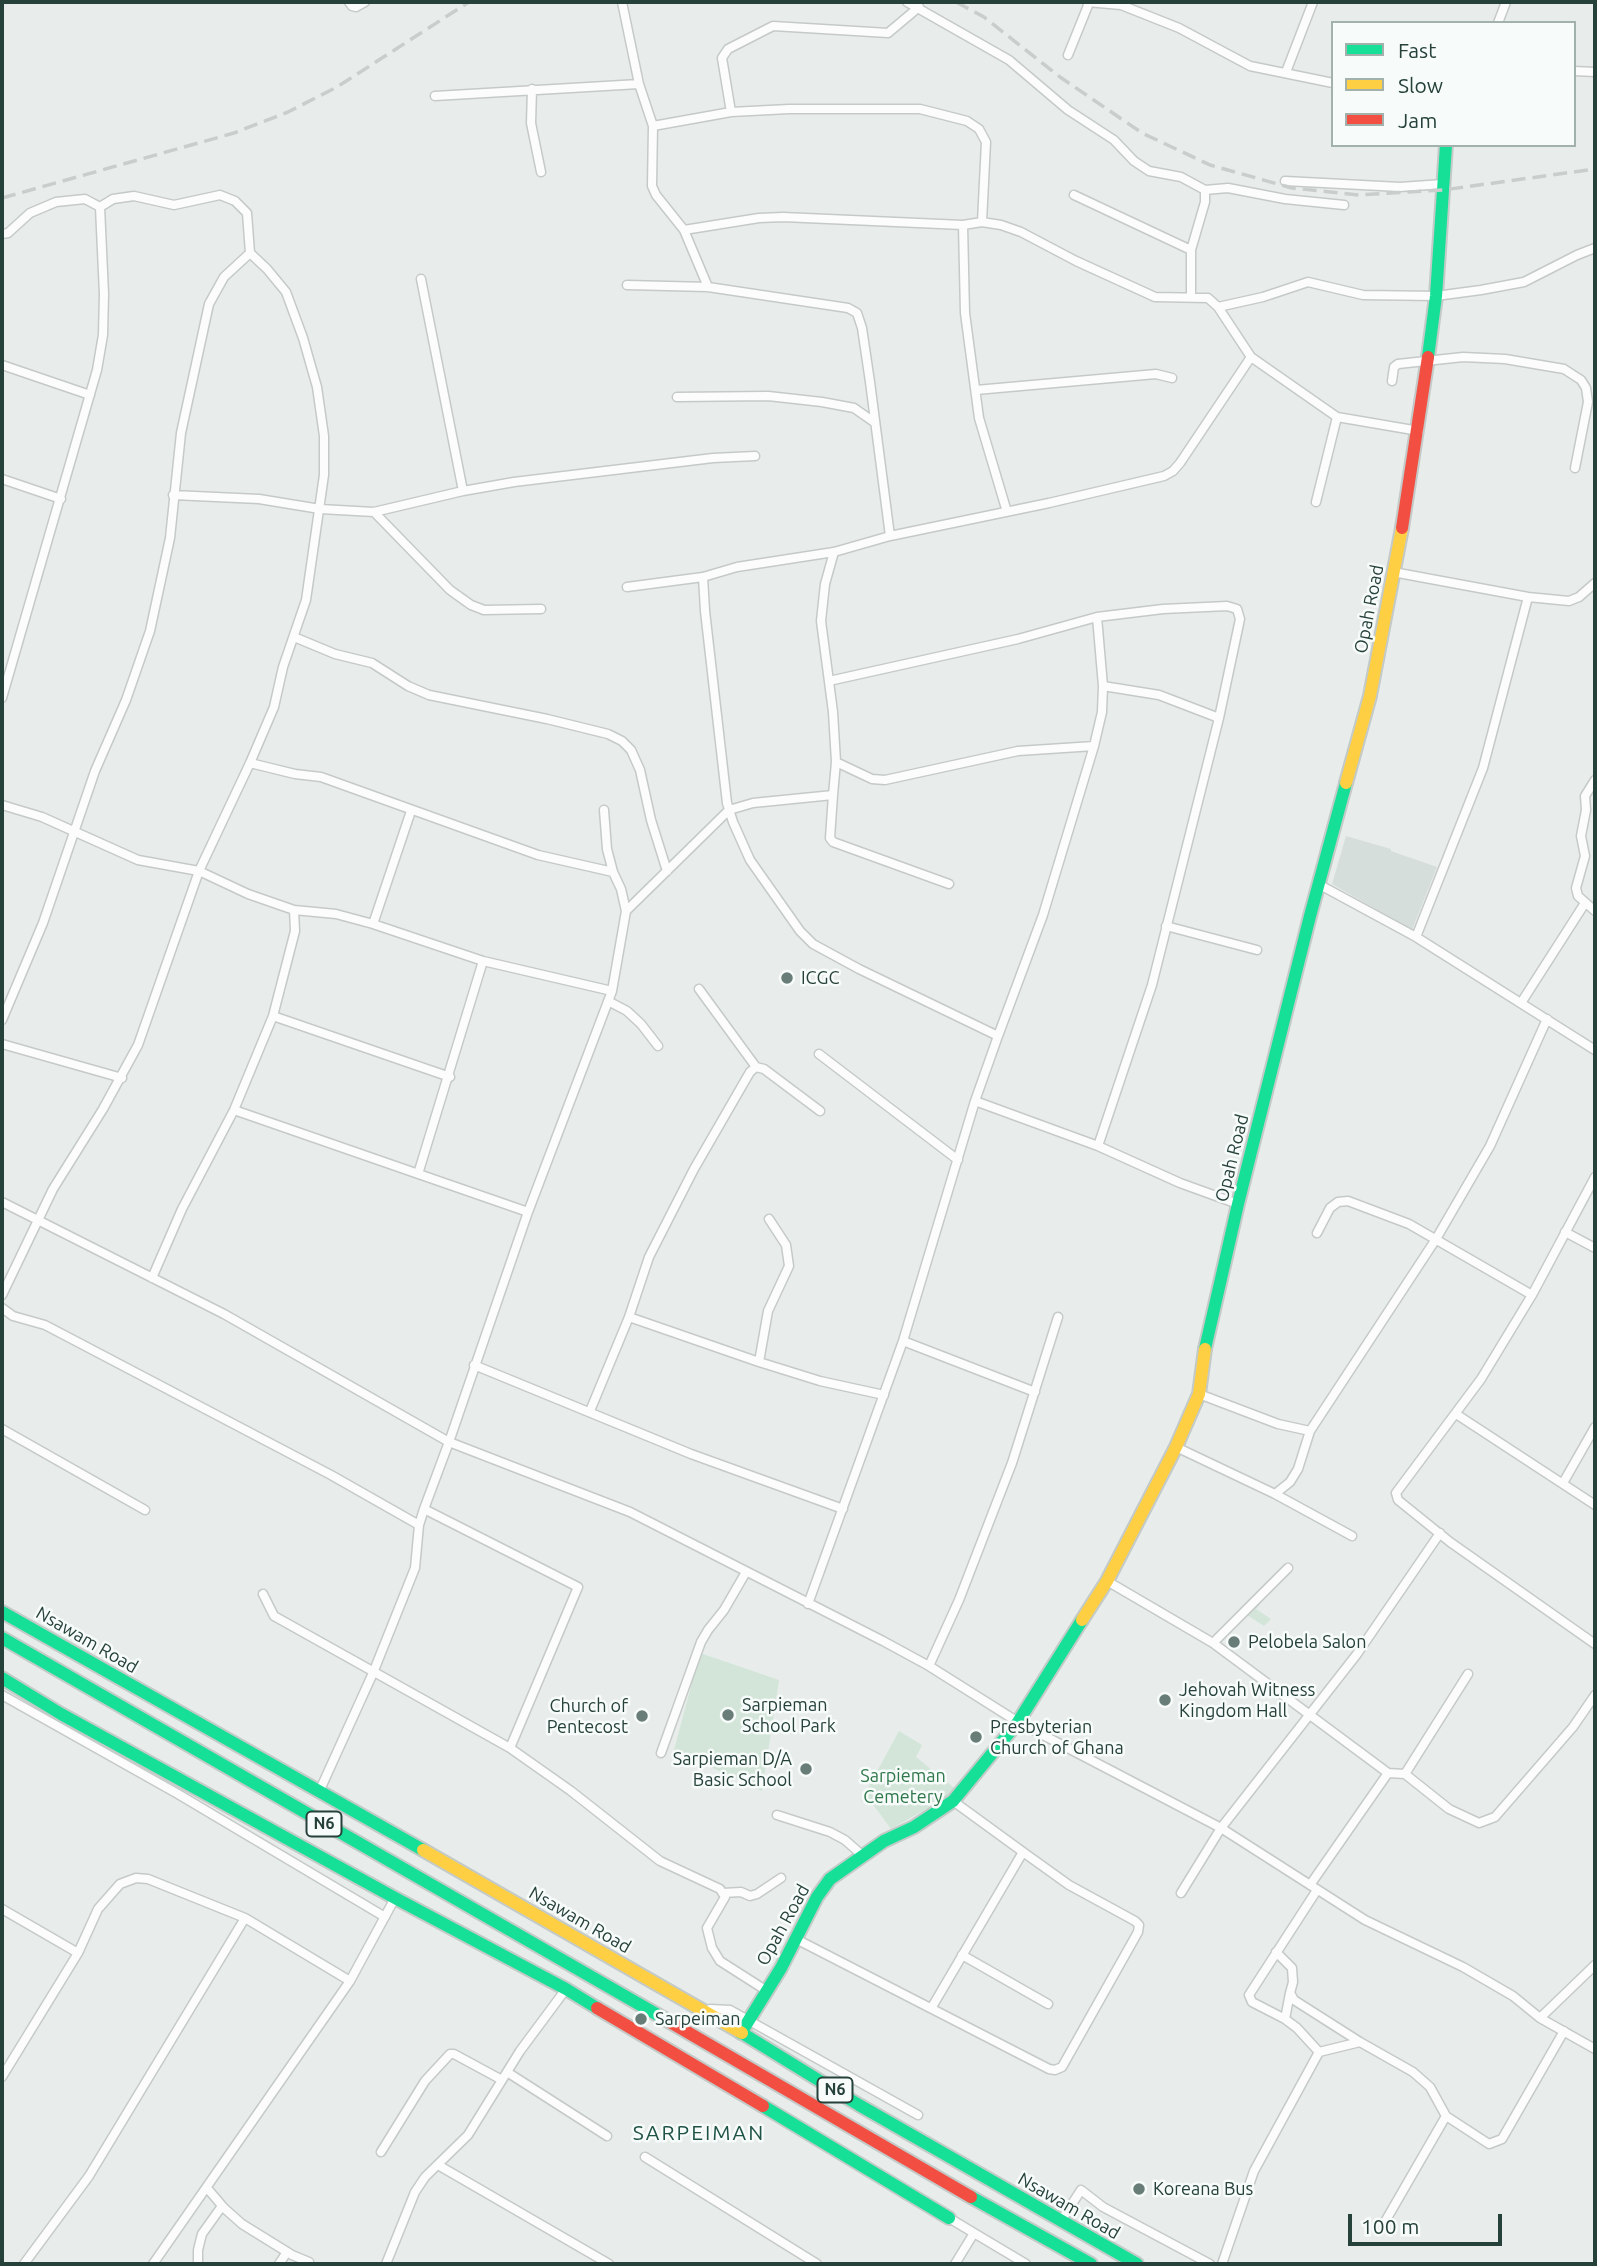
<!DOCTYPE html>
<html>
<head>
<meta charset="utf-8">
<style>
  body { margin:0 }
  #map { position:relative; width:1597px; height:2266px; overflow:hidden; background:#e8edeb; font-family:Ubuntu,sans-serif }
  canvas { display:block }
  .frame { position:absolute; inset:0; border:4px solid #25413a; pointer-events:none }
  .legend { position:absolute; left:1331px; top:21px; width:245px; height:126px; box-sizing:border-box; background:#f7fbf9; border:2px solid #a3b1ad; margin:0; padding:9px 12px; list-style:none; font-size:21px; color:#25413a }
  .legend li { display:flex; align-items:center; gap:14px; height:35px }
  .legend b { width:35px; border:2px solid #a3b1ad }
  .scale { position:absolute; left:1348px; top:2214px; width:154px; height:32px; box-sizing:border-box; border:4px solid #25413a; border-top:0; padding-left:9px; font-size:21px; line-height:24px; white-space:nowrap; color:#25413a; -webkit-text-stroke:5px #f7fbf9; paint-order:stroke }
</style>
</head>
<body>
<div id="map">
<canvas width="1597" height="2266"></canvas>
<div class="frame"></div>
<ul class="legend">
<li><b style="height:9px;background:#16e098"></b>Fast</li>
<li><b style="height:9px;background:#ffcf43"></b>Slow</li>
<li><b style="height:9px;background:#f24e42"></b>Jam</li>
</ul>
<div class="scale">100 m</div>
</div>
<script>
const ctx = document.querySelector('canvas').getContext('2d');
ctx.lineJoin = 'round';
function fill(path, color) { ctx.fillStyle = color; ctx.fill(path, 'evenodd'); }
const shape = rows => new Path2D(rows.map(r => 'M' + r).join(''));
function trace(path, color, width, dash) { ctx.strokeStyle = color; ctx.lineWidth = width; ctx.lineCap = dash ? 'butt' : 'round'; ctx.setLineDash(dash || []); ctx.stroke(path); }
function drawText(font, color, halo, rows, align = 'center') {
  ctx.font = font + ' Ubuntu,sans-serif'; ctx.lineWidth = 5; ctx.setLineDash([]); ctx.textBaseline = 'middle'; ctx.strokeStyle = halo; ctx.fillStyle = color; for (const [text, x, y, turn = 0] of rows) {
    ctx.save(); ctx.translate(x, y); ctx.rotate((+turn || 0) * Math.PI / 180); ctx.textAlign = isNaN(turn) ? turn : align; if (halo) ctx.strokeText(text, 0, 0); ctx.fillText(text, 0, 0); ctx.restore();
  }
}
fill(shape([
  [1346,836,1391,849,1391,851,1437,867,1412,930,1332,884]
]), '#d6dedb');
fill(shape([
  [1258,1603,1260,1605,1256,1609,1271,1619,1264,1626,1247,1615],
  [700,1653,779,1680,762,1791,674,1750],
  [899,1731,922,1745,916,1757,958,1791,891,1829,872,1803,861,1801]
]), '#d2e5d8');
const street = shape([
  [349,2,352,6,356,7,365,2],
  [622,2,639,84],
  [907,2,1009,60,1068,110,1114,140,1134,161,1149,171,1181,177,1205,190,1205,202,1191,250,1191,297],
  [1087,2,1121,5,1179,28,1250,66,1333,83],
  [1498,23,1506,2],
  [1068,55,1089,3],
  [1574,71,1595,72],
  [1286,72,1313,2],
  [532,89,531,123,541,172],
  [435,96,639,84,653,126,652,186,656,195,684,230,708,287],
  [731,112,722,58,728,49,773,26,888,33,919,7],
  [653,126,731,112,789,109,920,109,967,121,979,129,986,142,982,222],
  [1285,181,1400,187,1443,184],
  [1205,190,1228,188,1285,199,1344,205],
  [1074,195,1191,250],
  [100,207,113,199,134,196,174,205,220,195,235,201,247,213,250,253],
  [963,225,965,313,979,418,1007,512],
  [684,230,759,218,783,217,963,225,982,222,1001,225,1021,232,1076,261,1155,297,1208,298,1218,307,1251,357],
  [2,234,8,233,30,213,56,202,85,199,100,207],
  [421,279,463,491],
  [627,285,708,287,848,308,857,313,862,328,870,382,890,536],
  [1218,307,1263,297,1308,282,1363,295,1436,296,1481,290,1524,282,1577,255,1595,248],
  [2,365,90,395],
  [1392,381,1394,367,1398,364,1463,357,1505,359,1564,369,1581,380,1586,388,1588,402,1575,468],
  [976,390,1156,374,1172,378],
  [677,397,768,396,822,402,854,408,874,422],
  [2,479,61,499],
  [173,495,259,499,320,509,374,512,463,491,514,482,713,458,755,456],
  [1316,502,1337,417],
  [374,512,450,590,471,605,484,610,541,609],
  [1393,572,1528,597,1569,601,1579,597,1595,583],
  [627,587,703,577],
  [1097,617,1163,609,1227,606,1237,609,1240,619,1219,718],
  [294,637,335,654,372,663,408,686,429,695,547,719,608,734,622,741,631,750,640,770,651,820,667,871],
  [829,681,1018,639,1097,617,1103,686,1102,712,1094,746,1043,915,998,1036],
  [2,698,97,370,103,335,104,294,100,207],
  [836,762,872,779,885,780,1018,751,1094,746],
  [250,763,295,774,321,777,538,855,613,872],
  [1595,780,1585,796,1586,810,1581,836,1585,856,1576,888,1578,896,1595,911],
  [833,795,830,838,833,842,949,884],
  [2,805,42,817,138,860,199,871,248,894,294,910,336,914,373,924,483,961,612,991],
  [1320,885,1416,937,1595,1050],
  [626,911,729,810,753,803,833,795,836,762,833,712,821,621,825,584,834,552],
  [373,924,411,811],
  [1166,926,1257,950],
  [1416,937,1483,768,1528,597],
  [699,989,756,1067],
  [608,1001,627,1011,641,1024,658,1046],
  [1521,1003,1585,903],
  [273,1016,450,1077],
  [2,1020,43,923,95,771,126,700,150,631,170,538,181,433,209,304,224,277,250,253,267,269,286,292,303,338,317,387,324,436,324,475,306,600,283,667,274,707,250,763,199,871,138,1045,103,1109,53,1189,2,1295],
  [2,1044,122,1078],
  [819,1054,958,1160],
  [975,1101,1098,1146,1180,1183,1238,1204],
  [234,1110,528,1212],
  [1098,1146,1152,985,1219,718,1159,695,1103,686],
  [418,1174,483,961],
  [1595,1177,1532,1295,1481,1379,1396,1493,1398,1500,1450,1542,1595,1644],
  [2,1202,224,1314,449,1442,630,1512,883,1641,929,1666,1018,1722,1221,1828,1365,1920,1463,1967,1513,1996,1540,2018,1595,2049],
  [1565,1232,1595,1248],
  [1317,1233,1330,1208,1338,1202,1348,1201,1409,1224,1532,1295],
  [152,1278,182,1209,234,1110,273,1016,295,931,294,910],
  [2,1308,13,1316,45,1325,331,1475,419,1525],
  [629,1317,759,1362,820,1381,884,1395],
  [903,1341,1035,1392],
  [759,1362,768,1311,789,1266,786,1245,769,1219],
  [474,1365,691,1454,843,1509],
  [1199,1394,1278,1424,1310,1431],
  [590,1411,629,1317,649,1257,694,1169,750,1072,756,1067,764,1069,820,1111],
  [1456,1414,1595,1505],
  [2,1429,145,1510],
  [1176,1447,1275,1494,1352,1536],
  [1563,1483,1595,1427],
  [1275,1494,1290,1482,1298,1469,1310,1431,1436,1239,1490,1146,1547,1019],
  [424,1509,578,1587,510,1748],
  [1107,1581,1213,1643,1388,1773,1405,1774,1449,1809,1479,1823,1495,1817,1573,1727,1595,1695],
  [263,1594,274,1616,510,1748,571,1791,660,1861,720,1889,725,1897,707,1928,712,1948,720,1961,767,1991],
  [808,1604,903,1341,975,1101,998,1036,859,969,813,944,800,931,750,860,733,822,727,803,705,611,703,577,737,567,834,552,890,536,1049,503,1164,476,1173,471,1180,463,1251,357,1337,417,1419,431],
  [1213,1643,1288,1568],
  [929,1666,959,1600,1012,1463,1058,1317],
  [2,1695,178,1794,385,1917],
  [661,1753,701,1642,708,1630,724,1610,746,1572],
  [1405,1774,1468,1674],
  [319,1792,373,1673,415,1568,419,1525,424,1509,449,1442,528,1212,612,991,626,911,621,889,613,872,607,849,604,810],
  [777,1815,830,1832,845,1840,862,1855],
  [1310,1885,1388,1773],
  [1317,1890,1249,1995,1252,2002,1285,2019,1297,2028,1319,2052],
  [723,1893,741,1892,750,1896,757,1894,781,1878],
  [1181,1893,1221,1828,1357,1654,1440,1533],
  [2,1909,78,1953],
  [796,1939,1049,2069,1055,2070,1062,2067,1138,1932,1139,1925,1135,1921,1069,1885,1023,1852],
  [1276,1952,1292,1968,1293,1982,1290,1993,1294,2000,1360,2042,1413,2072,1430,2087,1446,2116,1489,2144,1502,2139,1564,2031],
  [962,1955,1048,2004],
  [932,2007,1023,1852,953,1801],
  [710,2009,730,2010,918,2115],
  [1540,2018,1595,1965],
  [1285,2019,1290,1993],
  [507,2072,607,2136],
  [2,2077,78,1953,98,1909,120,1884,136,1878,148,1879,245,1918,350,1981],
  [381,2152,425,2081,450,2054,454,2054,502,2080],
  [645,2157,817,2264],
  [438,2165,609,2264],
  [207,2188,224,2208,242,2224,292,2255,309,2262],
  [949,2218,974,2233],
  [1386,2220,1446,2116],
  [1061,2221,1081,2190,1103,2207,1210,2264],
  [24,2264,89,2176,245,1918],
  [153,2264,350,1981,395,1898],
  [198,2264,198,2250,202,2234,222,2206],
  [279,2264,287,2252],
  [386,2264,415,2192,425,2177,468,2135,520,2051,566,1989],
  [955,2264,974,2233,1026,2264],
  [1222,2264,1254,2171,1319,2052,1360,2042]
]);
const fast = shape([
  [1428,357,1436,296,1446,145],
  [1205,1349,1238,1204,1310,916,1346,783],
  [2,1612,423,1850],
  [2,1638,670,2022],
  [2,1678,61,1714,395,1898,566,1989,597,2008],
  [741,2033,781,1968,817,1897,830,1879,884,1841,914,1827,953,1801,1018,1722,1082,1620],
  [742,2033,859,2105,1137,2264],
  [763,2106,949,2218],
  [971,2197,1091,2264]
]);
const slow = shape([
  [1346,783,1370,696,1402,528],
  [1082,1620,1107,1581,1176,1447,1199,1394,1205,1349],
  [423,1850,742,2033]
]);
const jam = shape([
  [1402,528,1428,357],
  [597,2008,763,2106],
  [670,2022,971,2197]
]);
trace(street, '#c5cac8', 11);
trace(fast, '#c3cac8', 16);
trace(slow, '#c3cac8', 16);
trace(jam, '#c3cac8', 16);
trace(street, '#fcfcfc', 8);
trace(fast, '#16e098', 12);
trace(slow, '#ffcf43', 12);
trace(jam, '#f24e42', 12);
trace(shape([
  [956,2,984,17,1060,77,1142,133,1210,165,1292,188,1359,195,1443,190,1595,169],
  [2,198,234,133,288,112,337,87,469,2]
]), '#c9cdcc', 3.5, [14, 7]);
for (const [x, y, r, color] of [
  [787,978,7,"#697d78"],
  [1234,1642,7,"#697d78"],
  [1165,1700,7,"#697d78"],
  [728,1715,7,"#697d78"],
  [642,1716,7,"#697d78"],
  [976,1737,7,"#697d78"],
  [806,1769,7,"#697d78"],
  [641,2019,7,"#697d78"],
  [1139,2189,7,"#697d78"]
]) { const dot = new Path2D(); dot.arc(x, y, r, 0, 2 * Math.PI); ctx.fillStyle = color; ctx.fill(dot); trace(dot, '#f7fbf9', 2.5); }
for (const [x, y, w] of [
  [324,1824,35],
  [835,2090,35]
]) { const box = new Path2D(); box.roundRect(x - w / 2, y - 12.5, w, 25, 5); ctx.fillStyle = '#f7fbf9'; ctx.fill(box); trace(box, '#25413a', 2); }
drawText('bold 16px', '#25413a', null, [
  ["N6",324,1824],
  ["N6",835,2090]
]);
drawText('18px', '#25413a', '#f7fbf9', [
  ["Opah Road",1369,609,-79],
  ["Opah Road",1232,1158,-76],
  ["Nsawam Road",87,1640,30],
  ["Nsawam Road",580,1920,30],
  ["Opah Road",783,1925,-61],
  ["Nsawam Road",1069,2206,30]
]);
drawText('18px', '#25413a', '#f7fbf9', [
  ["ICGC",801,978],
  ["Pelobela Salon",1248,1642],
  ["Jehovah Witness",1179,1690],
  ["Kingdom Hall",1179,1711],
  ["Sarpieman",742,1705],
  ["School Park",742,1726],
  ["Church of",628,1706,"right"],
  ["Pentecost",628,1727,"right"],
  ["Presbyterian",990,1727],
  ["Church of Ghana",990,1748],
  ["Sarpieman D/A",792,1759,"right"],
  ["Basic School",792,1780,"right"],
  ["Sarpeiman",655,2019],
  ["Koreana Bus",1153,2189]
], 'left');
drawText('18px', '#2f784c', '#f7fbf9', [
  ["Sarpieman",903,1776],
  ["Cemetery",903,1797]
]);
ctx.letterSpacing = '2px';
drawText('21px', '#205347', '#f7fbf9', [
  ["SARPEIMAN",699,2133]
]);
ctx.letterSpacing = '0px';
</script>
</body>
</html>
